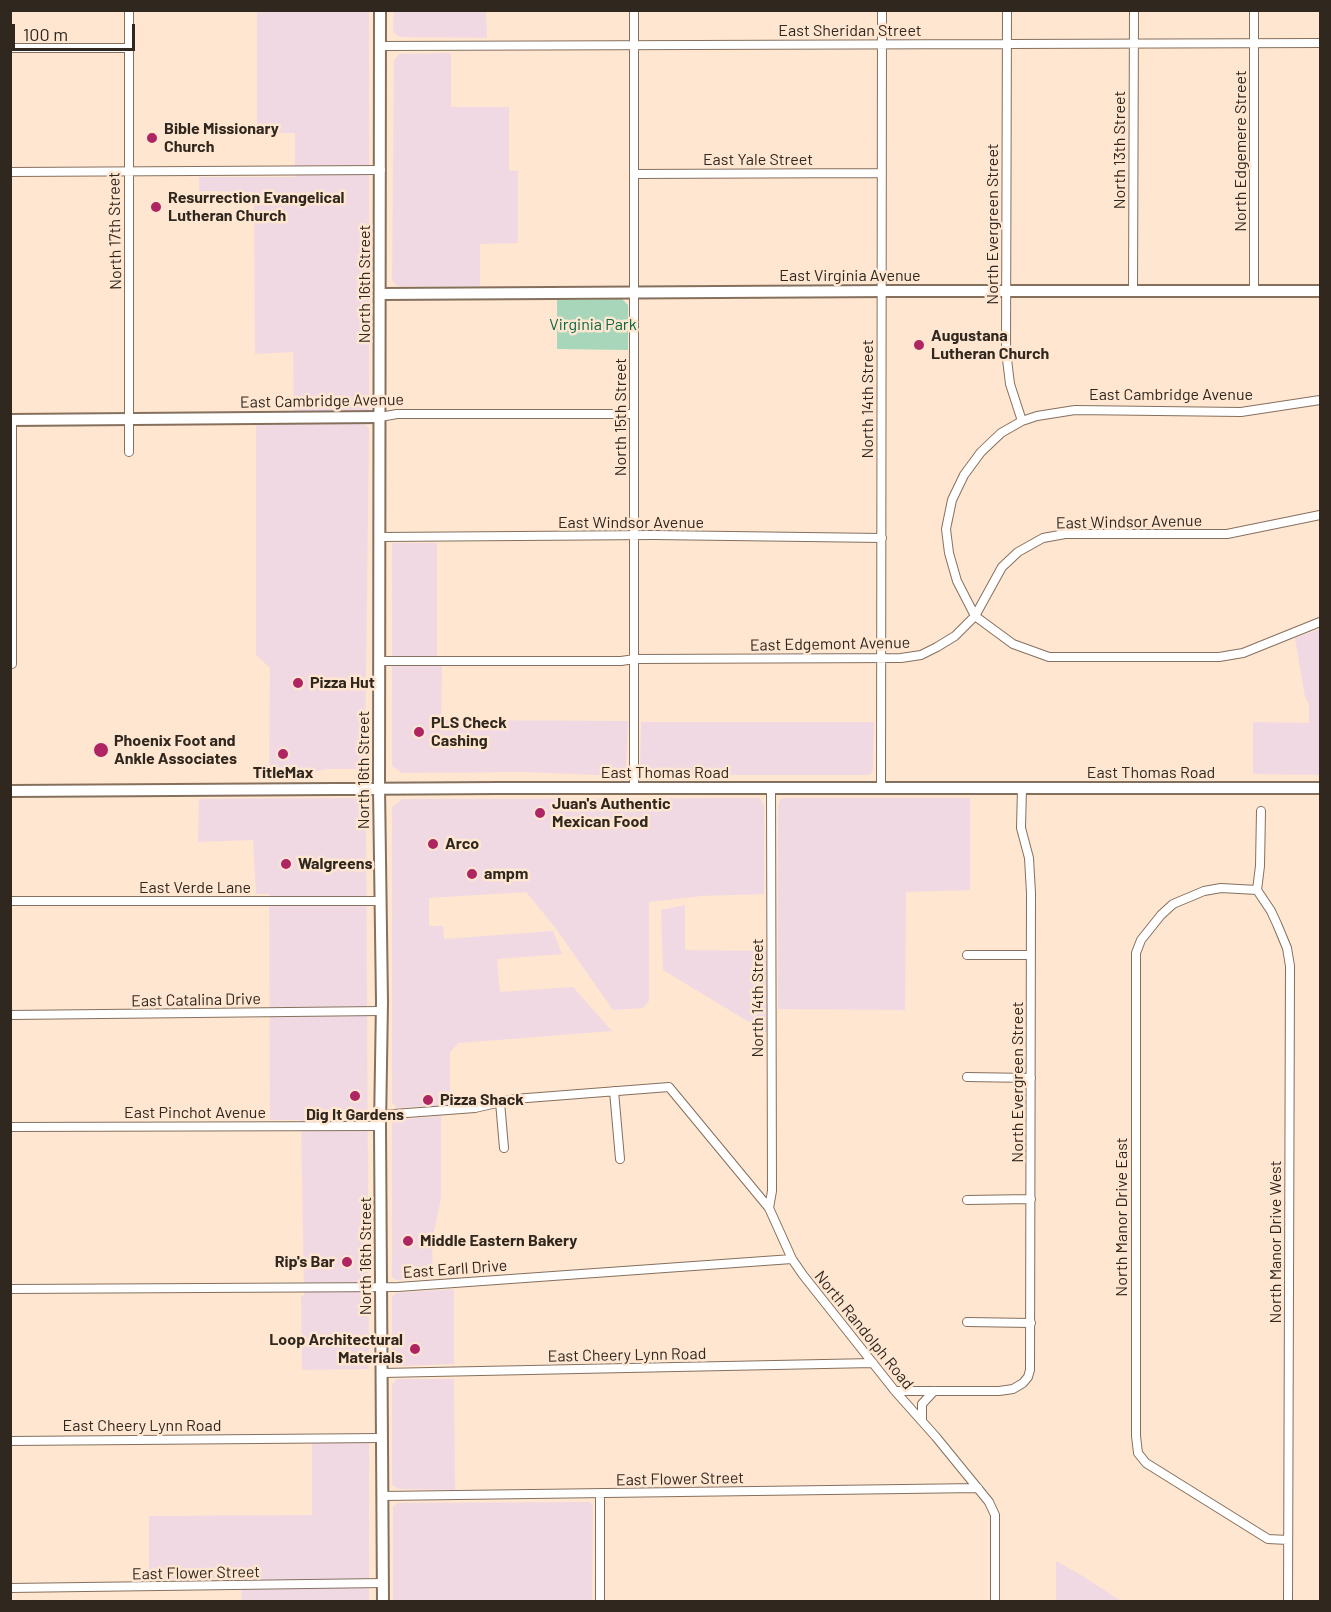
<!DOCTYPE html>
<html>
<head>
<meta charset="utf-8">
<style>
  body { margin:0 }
  #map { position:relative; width:1331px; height:1612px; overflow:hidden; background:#fee6d1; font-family:Barlow,sans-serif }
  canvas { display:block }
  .frame { position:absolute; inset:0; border:12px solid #30271f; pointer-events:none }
  .scale { position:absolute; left:12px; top:24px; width:123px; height:27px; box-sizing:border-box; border:3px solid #30271f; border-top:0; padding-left:8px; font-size:18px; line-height:21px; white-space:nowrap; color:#30271f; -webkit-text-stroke:4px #fee6d1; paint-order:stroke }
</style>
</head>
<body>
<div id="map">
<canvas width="1331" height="1612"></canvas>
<div class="frame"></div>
<div class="scale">100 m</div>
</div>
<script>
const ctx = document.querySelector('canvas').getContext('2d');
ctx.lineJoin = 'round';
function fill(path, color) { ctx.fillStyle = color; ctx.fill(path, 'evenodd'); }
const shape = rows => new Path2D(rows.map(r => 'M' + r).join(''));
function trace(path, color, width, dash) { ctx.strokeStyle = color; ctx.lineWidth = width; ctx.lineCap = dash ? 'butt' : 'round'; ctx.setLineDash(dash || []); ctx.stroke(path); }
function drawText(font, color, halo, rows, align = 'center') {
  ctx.font = font + ' Barlow,sans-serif'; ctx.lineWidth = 5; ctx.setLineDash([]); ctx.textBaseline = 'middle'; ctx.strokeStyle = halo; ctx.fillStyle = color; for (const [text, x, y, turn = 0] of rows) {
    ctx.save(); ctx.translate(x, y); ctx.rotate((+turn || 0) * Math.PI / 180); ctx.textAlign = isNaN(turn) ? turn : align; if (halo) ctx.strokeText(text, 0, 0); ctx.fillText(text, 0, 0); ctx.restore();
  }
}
fill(shape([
  [257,11,369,11,369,409,367,412,294,413,293,352,255,354,254,192,199,191,199,177,295,177,295,133,257,133],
  [394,11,486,11,487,38,400,37,393,32],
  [451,53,451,107,509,107,509,170,518,171,518,243,480,244,480,286,397,286,392,281,394,60,399,54],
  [256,424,365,424,369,428,365,763,359,769,326,769,306,774,269,775,270,668,256,655],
  [392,543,437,543,437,655,442,668,441,720,628,721,626,771,622,776,525,772,402,773,392,766],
  [1320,629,1320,775,1253,774,1253,722,1309,723,1309,704,1305,697,1295,638],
  [641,722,874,722,873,769,871,774,867,775,647,775,641,771,640,767],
  [354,798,364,803,366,809,369,1369,304,1370,302,1369,301,1296,304,1295,301,1120,270,1120,269,894,256,894,253,840,198,842,199,799],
  [760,798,764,805,764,894,702,896,649,902,649,1001,643,1008,613,1010,554,926,526,892,429,898,429,926,443,926,444,939,553,931,562,954,497,959,500,992,573,987,612,1031,459,1043,450,1052,450,1105,397,1108,392,1103,392,807,402,799],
  [784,798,970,798,970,890,906,892,905,1010,778,1009,778,806,780,799],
  [685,905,685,950,766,951,767,1033,663,970,661,910],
  [441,1116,441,1198,432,1242,433,1278,396,1280,392,1277,392,1123,395,1120],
  [454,1289,454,1364,396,1366,392,1361,392,1297,396,1293],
  [397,1379,454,1379,455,1490,399,1489,392,1485,392,1384],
  [312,1440,369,1440,369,1601,242,1601,240,1579,185,1578,149,1582,149,1516,312,1515],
  [590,1502,593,1506,592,1601,393,1601,393,1507,398,1503],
  [1056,1561,1081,1575,1121,1601,1056,1601]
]), '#f1d9e4');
fill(shape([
  [622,299,628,305,628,350,557,349,557,300]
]), '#a7d6ba');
const minor = shape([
  [634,10,634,788],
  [1254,10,1254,291],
  [380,46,1320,43],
  [10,48,129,48],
  [10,172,381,170],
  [634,174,882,173],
  [1133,291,1134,10],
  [380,417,397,414,634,414],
  [12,420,12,664],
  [1022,421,1037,416,1075,410,1241,412,1320,400],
  [129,452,129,10],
  [381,537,654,535,882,538],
  [975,616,957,581,949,553,946,529,952,500,964,475,981,452,1001,433,1022,421,1010,384,1006,351,1007,10],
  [975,616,1002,567,1018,552,1043,538,1065,534,1227,534,1320,515],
  [380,661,621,661,635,659,901,658,921,655,937,647,955,636,975,616,1013,644,1049,657,1219,657,1243,653,1320,622],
  [881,788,882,10],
  [1257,890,1221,888,1204,891,1173,904,1161,915,1141,940,1136,953,1136,1436,1138,1453,1146,1463,1268,1539,1288,1540],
  [1257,890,1271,911,1277,924,1287,948,1290,966,1288,1602],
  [1257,890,1260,866,1261,811],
  [10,901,380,901],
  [967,955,1031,955],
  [10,1015,382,1011],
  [967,1077,1031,1078],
  [614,1091,620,1159],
  [500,1102,504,1148],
  [380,1115,475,1108,514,1099,540,1097,669,1087,769,1208,792,1259,803,1275,895,1391,936,1437,989,1502,995,1515,995,1602],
  [10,1127,380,1126],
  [967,1200,1031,1199],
  [769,1208,772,1191,771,788],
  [10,1289,398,1287,792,1259],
  [967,1322,1031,1323],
  [382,1373,873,1363],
  [895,1391,999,1391,1013,1389,1023,1383,1028,1377,1030,1370,1031,893,1029,858,1021,828,1022,788],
  [922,1421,922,1404,934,1391],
  [10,1441,382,1438],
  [600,1494,600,1602],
  [383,1496,978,1488],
  [10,1588,383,1583]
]);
const tertiary = shape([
  [380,294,890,291,1320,291],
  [10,420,380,417]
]);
const secondary = shape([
  [380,10,379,788,382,1002,380,1126,383,1602],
  [10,791,499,788,1320,788]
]);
trace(minor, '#85705e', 10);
trace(tertiary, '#85705e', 14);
trace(secondary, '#85705e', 14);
trace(minor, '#fff', 8);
trace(tertiary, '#fff', 10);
trace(secondary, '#fff', 10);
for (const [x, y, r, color] of [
  [152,138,6,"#af2463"],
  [156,207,6,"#af2463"],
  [919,345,6,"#af2463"],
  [298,683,6,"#af2463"],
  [419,732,6,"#af2463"],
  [101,750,8,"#af2463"],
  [283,754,6,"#af2463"],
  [540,813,6,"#af2463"],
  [433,844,6,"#af2463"],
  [286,864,6,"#af2463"],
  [472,874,6,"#af2463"],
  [355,1096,6,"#af2463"],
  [428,1100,6,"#af2463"],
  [408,1241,6,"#af2463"],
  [347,1262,6,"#af2463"],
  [415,1349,6,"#af2463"]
]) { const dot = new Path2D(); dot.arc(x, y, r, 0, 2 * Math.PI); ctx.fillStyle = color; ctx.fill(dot); trace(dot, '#fee6d1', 2); }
drawText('16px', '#30271f', '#fee6d1', [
  ["East Sheridan Street",850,31],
  ["North 13th Street",1120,150,-90],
  ["North Edgemere Street",1241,151,-90],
  ["East Yale Street",758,160],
  ["North Evergreen Street",993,224,-90],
  ["North 17th Street",115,231,-91],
  ["East Virginia Avenue",850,276],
  ["North 16th Street",365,284,-90],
  ["East Cambridge Avenue",1171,395],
  ["North 14th Street",868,399,-90],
  ["East Cambridge Avenue",322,401,-1],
  ["North 15th Street",621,417,-90],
  ["East Windsor Avenue",1129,522,-1],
  ["East Windsor Avenue",631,523],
  ["East Edgemont Avenue",830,644,-1],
  ["North 16th Street",364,770,-90],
  ["East Thomas Road",665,773],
  ["East Thomas Road",1151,773],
  ["East Verde Lane",195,888],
  ["North 14th Street",758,998,-90],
  ["East Catalina Drive",196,1000,-1],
  ["North Evergreen Street",1018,1082,-90],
  ["East Pinchot Avenue",195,1113],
  ["North Manor Drive East",1122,1217,-90],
  ["North Manor Drive West",1276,1242,-90],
  ["North 16th Street",366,1256,-90],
  ["East Earll Drive",455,1269,-4],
  ["North Randolph Road",864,1330,51],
  ["East Cheery Lynn Road",627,1355,-1],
  ["East Cheery Lynn Road",142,1426],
  ["East Flower Street",680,1479,-1],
  ["East Flower Street",196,1573,-1]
]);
drawText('bold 16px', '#30271f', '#fee6d1', [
  ["Bible Missionary",164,129],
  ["Church",164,147],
  ["Resurrection Evangelical",168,198],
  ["Lutheran Church",168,216],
  ["Augustana",931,336],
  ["Lutheran Church",931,354],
  ["Pizza Hut",310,683],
  ["PLS Check",431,723],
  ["Cashing",431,741],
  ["Phoenix Foot and",114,741],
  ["Ankle Associates",114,759],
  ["TitleMax",283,773,"center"],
  ["Juan's Authentic",552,804],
  ["Mexican Food",552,822],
  ["Arco",445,844],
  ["Walgreens",298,864],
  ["ampm",484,874],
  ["Pizza Shack",440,1100],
  ["Dig It Gardens",355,1115,"center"],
  ["Middle Eastern Bakery",420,1241],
  ["Rip's Bar",335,1262,"right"],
  ["Loop Architectural",403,1340,"right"],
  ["Materials",403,1358,"right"]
], 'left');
drawText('16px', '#0a6741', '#fee6d1', [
  ["Virginia Park",593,325]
]);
</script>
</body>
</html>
